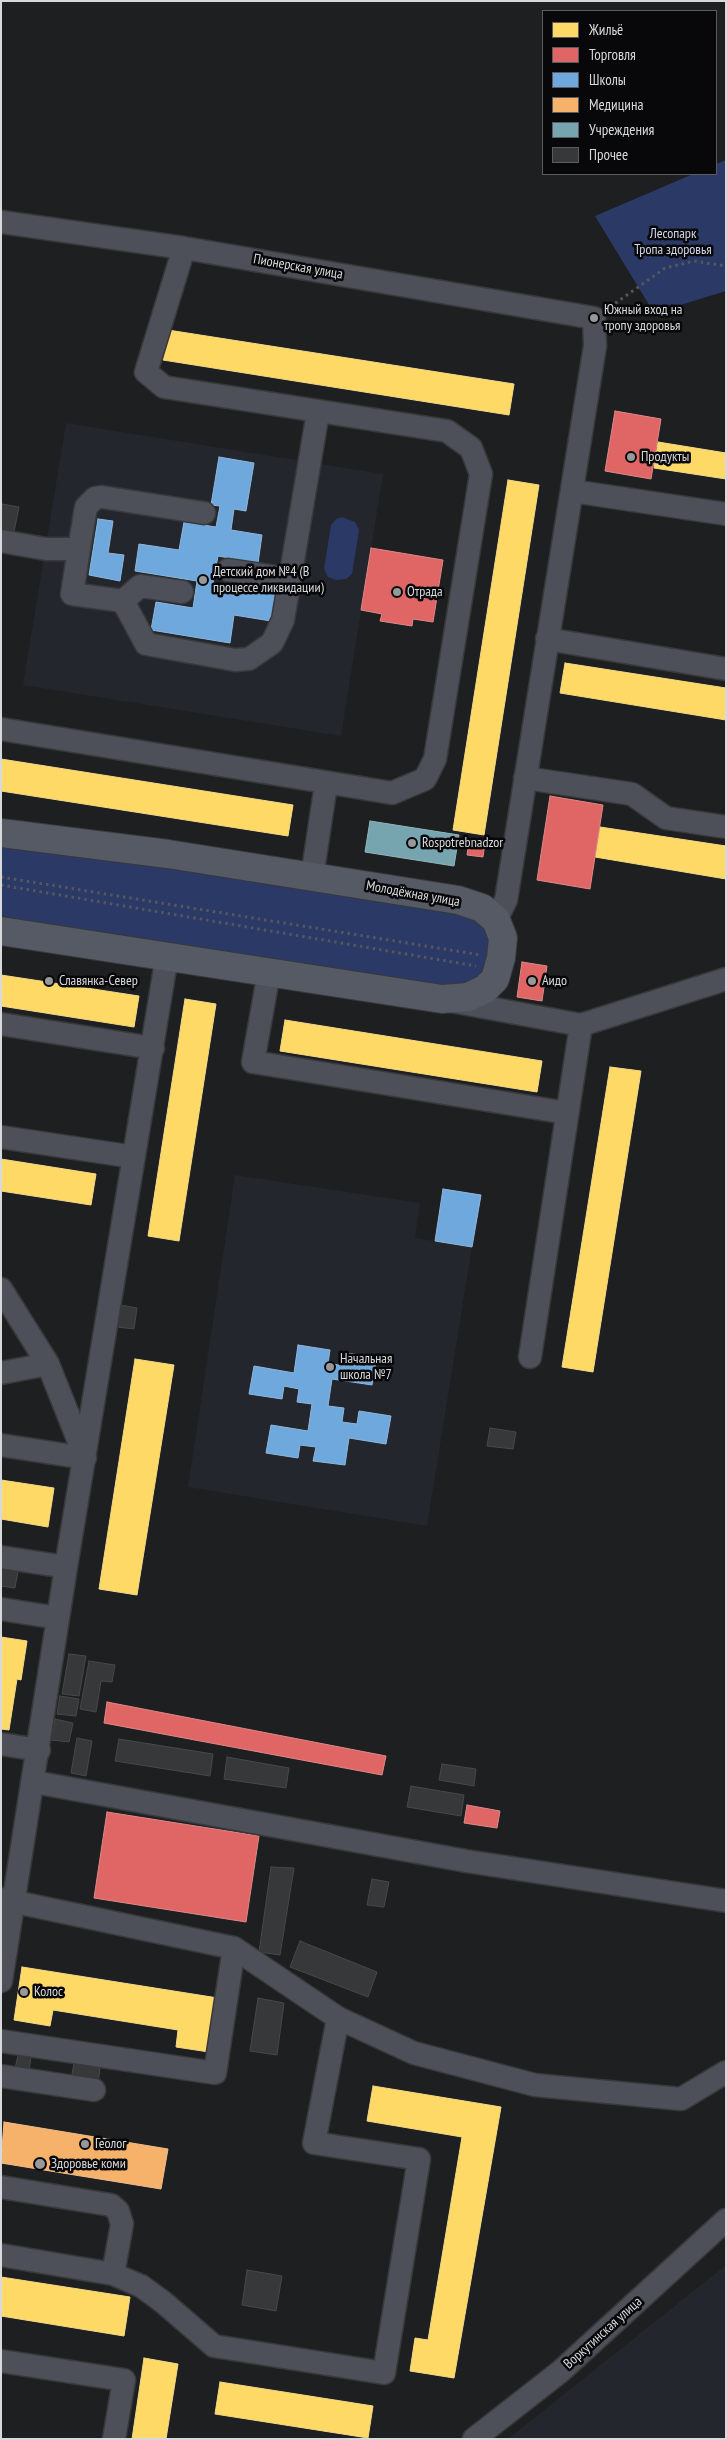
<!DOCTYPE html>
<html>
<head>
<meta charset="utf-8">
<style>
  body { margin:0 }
  #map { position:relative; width:727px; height:2440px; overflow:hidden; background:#1e1f20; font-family:"PT Sans Narrow",sans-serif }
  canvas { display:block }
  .frame { position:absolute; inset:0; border:2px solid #d8d9db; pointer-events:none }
  .legend { position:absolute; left:542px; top:10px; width:175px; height:165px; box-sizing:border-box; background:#08080a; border:1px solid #5b5c5e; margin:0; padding:6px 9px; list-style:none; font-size:15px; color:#d8d9db }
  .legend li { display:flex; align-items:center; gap:10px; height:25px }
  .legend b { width:25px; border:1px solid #5b5c5e }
</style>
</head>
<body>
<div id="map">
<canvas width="727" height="2440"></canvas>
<div class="frame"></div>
<ul class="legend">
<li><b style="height:14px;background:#ffd966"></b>Жильё</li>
<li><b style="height:14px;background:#e06666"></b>Торговля</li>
<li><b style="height:14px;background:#6fa8dc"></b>Школы</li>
<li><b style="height:14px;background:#f6b26b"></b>Медицина</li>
<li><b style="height:14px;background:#76a5af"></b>Учреждения</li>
<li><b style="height:14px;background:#373839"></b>Прочее</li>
</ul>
</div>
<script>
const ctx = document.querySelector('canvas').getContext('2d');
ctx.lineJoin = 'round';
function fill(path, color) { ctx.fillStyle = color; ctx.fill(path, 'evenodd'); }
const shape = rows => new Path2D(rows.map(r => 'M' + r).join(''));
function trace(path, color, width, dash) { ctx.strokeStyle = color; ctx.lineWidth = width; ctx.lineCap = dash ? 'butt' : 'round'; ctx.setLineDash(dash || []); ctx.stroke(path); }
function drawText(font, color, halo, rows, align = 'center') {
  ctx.font = font + ' "PT Sans Narrow",sans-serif'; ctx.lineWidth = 5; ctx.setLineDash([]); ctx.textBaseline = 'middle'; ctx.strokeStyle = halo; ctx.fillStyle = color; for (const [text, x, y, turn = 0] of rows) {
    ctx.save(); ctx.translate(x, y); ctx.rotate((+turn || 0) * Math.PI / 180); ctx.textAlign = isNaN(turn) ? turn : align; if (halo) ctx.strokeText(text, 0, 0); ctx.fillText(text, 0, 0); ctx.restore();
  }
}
fill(shape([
  [66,423,383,474,341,736,23,685],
  [235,1175,420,1203,415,1238,472,1247,427,1526,188,1487],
  [726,2265,726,2439,508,2439]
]), '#23262d');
fill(shape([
  [726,160,726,291,654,313,595,216,693,174,716,174,716,164],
  [342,517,355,522,359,530,352,574,346,579,336,580,328,577,324,569,331,525,336,519],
  [1,841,466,913,476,919,486,929,492,942,492,957,478,980,452,989,1,917]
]), '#2b3966');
const homes = shape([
  [168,330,514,384,509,415,163,360,168,330],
  [658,442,726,453,726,479,654,468,658,442],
  [508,480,539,485,484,835,453,830,508,480],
  [565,663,726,688,726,720,560,693,565,663],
  [1,759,293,805,288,836,1,791,1,759],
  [600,827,726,846,726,879,595,857,600,827],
  [1,975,139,996,134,1027,1,1006,1,975],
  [185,999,216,1004,179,1241,148,1236,185,999],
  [285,1020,542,1061,537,1092,280,1051,285,1020],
  [610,1067,641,1071,593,1372,562,1367,610,1067],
  [1,1159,96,1174,91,1205,1,1191,1,1159],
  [135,1359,174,1365,137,1595,99,1589,135,1359],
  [1,1480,54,1488,48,1527,1,1519,1,1480],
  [1,1637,27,1641,21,1680,17,1679,9,1730,1,1729,1,1637],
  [22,1967,218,1998,209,2052,176,2047,178,2030,53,2010,50,2026,14,2020,22,1967],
  [373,2086,501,2107,454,2378,410,2371,415,2338,428,2340,462,2137,367,2121,373,2086],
  [1,2277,130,2297,124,2336,1,2316,1,2277],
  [144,2358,178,2364,166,2439,132,2439,144,2358],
  [220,2382,373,2406,368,2438,215,2414,220,2382]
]);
fill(homes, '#ffd966');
trace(homes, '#f3d989', 1);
const shops = shape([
  [615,411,661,419,651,479,605,471,615,411],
  [371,548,443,560,433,622,413,619,412,626,380,621,382,614,361,610,371,548],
  [550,796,603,805,590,889,537,880,550,796],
  [469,840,485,843,483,857,467,855,469,840],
  [522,962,547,966,542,1001,517,997,522,962],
  [107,1702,386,1756,382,1775,104,1723,107,1702],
  [467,1805,500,1811,497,1828,464,1823,467,1805],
  [107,1812,259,1836,246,1922,94,1898,107,1812]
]);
fill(shops, '#e06666');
trace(shops, '#de8889', 1);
const schools = shape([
  [219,457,254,463,246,511,234,509,231,530,262,535,258,563,218,556,213,583,276,593,271,621,234,615,230,643,151,630,156,602,193,608,197,581,135,571,139,544,179,550,184,522,216,527,220,506,211,505,219,457],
  [98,519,113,521,108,553,124,555,120,581,89,575,98,519],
  [443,1189,481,1195,472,1247,435,1241,443,1189],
  [298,1345,330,1350,328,1363,344,1366,346,1353,377,1357,372,1385,332,1379,328,1406,344,1408,342,1422,357,1424,359,1411,391,1416,386,1444,349,1438,345,1465,313,1461,316,1447,300,1445,298,1458,266,1453,271,1425,308,1431,312,1404,297,1402,299,1389,284,1386,282,1399,249,1394,254,1366,294,1373,298,1345]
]);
fill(schools, '#6fa8dc');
trace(schools, '#8eb7dc', 1);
const health = shape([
  [4,2122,168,2149,161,2189,1,2163,4,2122]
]);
fill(health, '#f6b26b');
trace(health, '#edbe8d', 1);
const public = shape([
  [370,821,459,835,454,866,365,852,370,821]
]);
fill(public, '#76a5af');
trace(public, '#93b5bc', 1);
const building = shape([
  [2,504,19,507,14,532,1,530,2,504],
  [120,1305,137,1308,134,1329,117,1327,120,1305],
  [490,1428,516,1432,513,1449,487,1446,490,1428],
  [1,1569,18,1571,15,1588,1,1586,1,1569],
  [69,1654,86,1656,79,1696,62,1694,69,1654],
  [89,1661,115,1665,112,1682,101,1681,96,1712,80,1709,89,1661],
  [60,1696,79,1699,76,1716,57,1714,60,1696],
  [55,1719,73,1723,69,1742,51,1740,55,1719],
  [77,1738,92,1741,86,1776,71,1773,77,1738],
  [119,1739,213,1754,210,1776,115,1761,119,1739],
  [227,1757,289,1768,286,1788,224,1779,227,1757],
  [442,1764,476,1769,474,1786,439,1780,442,1764],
  [411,1786,464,1795,461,1816,407,1807,411,1786],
  [271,1867,294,1868,280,1955,259,1952,271,1867],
  [372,1879,389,1882,384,1907,367,1905,372,1879],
  [300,1941,377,1972,368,1997,290,1967,300,1941],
  [258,1998,284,2003,277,2055,250,2051,258,1998],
  [18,2055,31,2057,29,2071,15,2069,18,2055],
  [74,2063,100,2068,98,2084,71,2080,74,2063],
  [247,2270,282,2276,276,2311,242,2305,247,2270]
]);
fill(building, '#373839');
trace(building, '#474849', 1);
const minor = shape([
  [1,222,184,248,594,318,595,346,506,900,496,920],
  [572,491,726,514],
  [1,541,46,549,79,549,72,594,123,601,146,644,235,660,249,659,272,643,283,620,318,412],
  [79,549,86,507,95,498,102,497,204,513],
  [228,570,290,579],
  [123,601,140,586,182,592],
  [547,639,726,669],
  [1,729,392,793,425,779,435,759,481,474,471,448,447,431,164,387,146,372,184,248],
  [525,778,632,794,666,818,726,827],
  [312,877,326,784],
  [269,972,253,1062,567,1113],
  [451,1001,581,1025,530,1357],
  [1,1024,153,1048],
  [581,1025,726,979],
  [1,1137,134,1157],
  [1,1289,48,1364,85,1457],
  [1,1373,48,1364],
  [1,1445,85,1458],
  [1,1557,66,1567],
  [1,1609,58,1618],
  [1,1744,39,1750],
  [34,1782,466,1861,726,1901],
  [1,1899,234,1948,338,2018,314,2143,419,2159,384,2373,214,2346,163,2302,141,2286,113,2274,1,2255],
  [1,1981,66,1567,167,956],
  [338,2018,414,2053,535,2085,681,2099,726,2072],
  [1,2041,215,2073,234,1948],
  [1,2076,94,2090],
  [1,2187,111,2205,118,2211,122,2224,113,2274],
  [1,2361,124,2380,114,2439],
  [474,2439,561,2371,726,2220]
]);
const major = shape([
  [1,833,168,854,458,900,482,908,496,920,503,938,501,958,495,979,485,989,468,997,442,999,1,931]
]);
trace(minor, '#38393a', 25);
trace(major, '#38393a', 30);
trace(shape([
  [610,307,665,268,694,261,726,266],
  [1,877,481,955],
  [1,885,476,966]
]), '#55575d', 3, [2.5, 4]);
trace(minor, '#4d4f59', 22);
trace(major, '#555a65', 28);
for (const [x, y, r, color] of [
  [594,318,5,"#97989a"],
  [631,457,5,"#97989a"],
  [203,580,5,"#97989a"],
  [397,592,5,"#97989a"],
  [412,843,5,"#97989a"],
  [49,981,5,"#97989a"],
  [532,981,5,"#97989a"],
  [330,1367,5,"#97989a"],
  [24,1992,5,"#97989a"],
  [85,2144,5,"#97989a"],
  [40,2164,6,"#97989a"]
]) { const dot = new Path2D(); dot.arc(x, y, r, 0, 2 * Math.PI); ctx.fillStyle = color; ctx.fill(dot); trace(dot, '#08080a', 2); }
drawText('14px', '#d0d8ec', '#08080a', [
  ["Лесопарк",673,234],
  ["Тропа здоровья",673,250]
]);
drawText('14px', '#d8d9db', '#08080a', [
  ["Пионерская улица",298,267,10],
  ["Молодёжная улица",413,894,10],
  ["Воркутинская улица",603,2333,-42]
]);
drawText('14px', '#d8d9db', '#08080a', [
  ["Южный вход на",604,310],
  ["тропу здоровья",604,326],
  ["Продукты",641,457],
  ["Детский дом №4 (В",213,572],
  ["процессе ликвидации)",213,588],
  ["Отрада",407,592],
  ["Rospotrebnadzor",422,843],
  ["Славянка-Север",59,981],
  ["Аидо",542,981],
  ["Начальная",340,1359],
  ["школа №7",340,1375],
  ["Колос",34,1992],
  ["Геолог",95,2144],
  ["Здоровье коми",51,2164]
], 'left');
</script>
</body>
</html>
